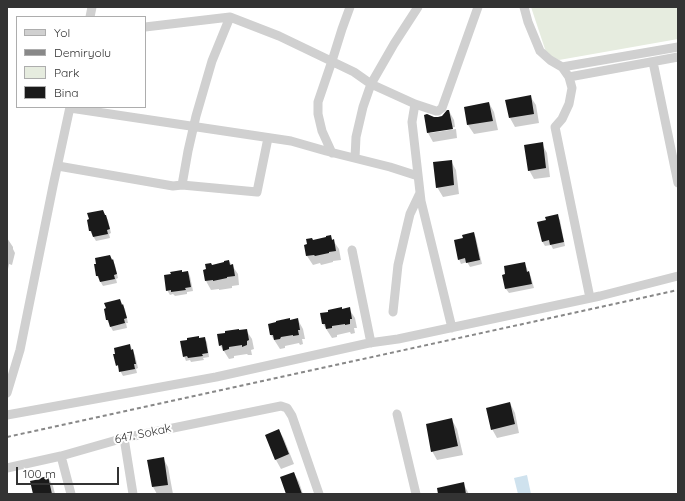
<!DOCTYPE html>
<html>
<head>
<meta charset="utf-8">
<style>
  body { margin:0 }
  #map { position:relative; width:685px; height:501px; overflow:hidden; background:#fff; font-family:Quicksand,sans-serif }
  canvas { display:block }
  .frame { position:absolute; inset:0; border:8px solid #333; pointer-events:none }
  .legend { position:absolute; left:16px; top:16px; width:130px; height:92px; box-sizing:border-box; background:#fff; border:1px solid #adadad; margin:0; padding:5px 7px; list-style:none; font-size:12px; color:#333 }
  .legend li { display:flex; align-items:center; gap:8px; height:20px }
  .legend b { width:20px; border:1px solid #adadad }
  .scale { position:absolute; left:16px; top:467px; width:103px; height:18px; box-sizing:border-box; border:2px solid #333; border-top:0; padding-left:5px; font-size:12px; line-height:14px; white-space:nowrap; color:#333; -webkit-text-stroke:3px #fff; paint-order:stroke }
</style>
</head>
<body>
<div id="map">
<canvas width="685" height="501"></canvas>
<div class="frame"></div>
<ul class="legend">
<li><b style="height:5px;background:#d0d0d0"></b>Yol</li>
<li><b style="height:5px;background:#888"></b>Demiryolu</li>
<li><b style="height:11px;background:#e6ecdf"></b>Park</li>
<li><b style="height:11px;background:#1a1a1a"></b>Bina</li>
</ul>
<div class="scale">100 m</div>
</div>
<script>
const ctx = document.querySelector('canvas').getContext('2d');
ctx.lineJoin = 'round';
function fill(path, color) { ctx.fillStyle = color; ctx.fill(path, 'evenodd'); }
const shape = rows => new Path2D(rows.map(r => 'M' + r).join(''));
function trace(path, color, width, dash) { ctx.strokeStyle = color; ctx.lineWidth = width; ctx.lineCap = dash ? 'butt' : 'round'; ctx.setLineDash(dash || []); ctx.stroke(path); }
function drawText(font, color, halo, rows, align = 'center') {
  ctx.font = font + ' Quicksand,sans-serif'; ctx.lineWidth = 4; ctx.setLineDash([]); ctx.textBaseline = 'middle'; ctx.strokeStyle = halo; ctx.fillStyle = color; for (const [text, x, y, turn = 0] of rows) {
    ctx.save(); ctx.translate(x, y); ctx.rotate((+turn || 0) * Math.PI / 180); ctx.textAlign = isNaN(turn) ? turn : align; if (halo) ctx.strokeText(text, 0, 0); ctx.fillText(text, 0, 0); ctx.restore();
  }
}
fill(shape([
  [531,7,678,7,678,39,559,60,547,55]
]), '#e6ecdf');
fill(shape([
  [527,475,531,494,518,494,514,478]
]), '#cfe2ee');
fill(shape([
  [530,96,536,105,539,123,515,127,510,118],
  [489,103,494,112,498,130,474,134,468,125],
  [449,111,454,120,455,127,430,131,430,133,456,129,457,138,433,142,428,133,434,118,442,117],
  [542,144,547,153,550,177,534,179,529,170],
  [451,161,456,170,459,194,443,197,437,187],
  [103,211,108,220,111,233,109,234,110,238,96,241,90,231],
  [557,215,560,220,565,246,553,249,551,245,545,246,542,241,547,221],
  [474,233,476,238,482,264,470,267,467,262,461,264,459,259,464,239],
  [330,236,339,249,341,260,333,261,333,262,321,265,320,263,313,265,307,256,313,241,327,238],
  [7,238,13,247,13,249,15,253,12,265,9,264,8,269,7,269],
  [110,256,115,265,118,278,116,279,117,283,103,286,97,276],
  [229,261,238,274,239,285,232,286,232,288,219,290,219,289,211,290,206,281,212,266],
  [524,263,527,268,528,272,529,272,531,277,534,288,509,293,506,289],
  [188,272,190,276,193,291,187,292,187,294,175,296,173,294,170,295,167,290,172,275],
  [120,300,125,309,128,323,126,323,127,328,113,331,107,320,105,310],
  [349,309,355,318,357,328,354,328,355,333,351,334,350,332,337,335,337,337,332,338,323,324,342,310],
  [298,320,303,329,305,339,302,339,303,344,300,345,299,343,285,346,285,348,280,349,271,335,290,321],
  [246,330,252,339,254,349,251,350,252,355,248,355,247,354,234,356,234,358,229,359,220,345,239,331],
  [204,338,207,342,209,357,203,358,204,360,191,362,190,360,186,361,184,356,199,339],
  [130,345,135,355,138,368,136,369,137,373,123,376,117,365],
  [510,403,515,413,519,433,497,438,492,429],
  [452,420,457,429,463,455,437,460,432,451],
  [279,430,284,439,294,464,281,469,276,460],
  [163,458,168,467,173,494,157,494,153,487],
  [294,473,299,482,303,494,287,494],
  [48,477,53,486,55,494,34,494],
  [463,483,469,494,439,494]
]), '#0003');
fill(shape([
  [531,95,534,114,509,118,505,100],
  [489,102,493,121,467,125,464,107],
  [447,110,449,110,453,129,427,133,424,115,427,114,434,117,438,117,442,116],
  [543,142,546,168,528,171,524,145],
  [452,160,454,185,436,188,433,162],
  [103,210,105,215,106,215,110,229,107,230,108,234,93,237,91,231,89,231,87,220,89,219,87,213],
  [558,214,564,242,550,245,549,240,542,242,537,222,546,220,545,217],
  [474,232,480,260,466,263,465,258,458,260,454,240,463,238,462,235],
  [331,235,332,240,334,239,336,251,329,252,329,253,315,256,314,255,306,256,304,245,307,244,306,239,312,238,313,240,326,237,326,236],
  [110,255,112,260,113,259,117,274,114,275,115,279,100,282,98,276,96,276,94,264,96,264,95,258],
  [229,260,230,265,233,264,235,276,227,277,227,278,213,281,213,280,205,281,203,270,206,269,205,264,211,263,212,265,224,262,224,261],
  [525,262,527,272,529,271,532,284,505,289,502,275,505,274,504,266],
  [182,270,182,272,188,271,191,287,185,288,186,290,171,292,171,290,166,291,164,275,171,274,170,272],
  [120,299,122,305,123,304,127,318,124,319,125,323,110,327,108,320,106,320,104,309,106,308,104,303],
  [342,307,342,309,350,307,352,319,350,319,350,324,345,325,345,324,332,326,332,328,326,329,325,324,322,324,320,313,328,312,328,310],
  [290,318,290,320,298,318,300,330,298,330,299,335,293,336,293,335,281,337,280,339,274,340,273,335,270,335,268,324,276,322,276,321],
  [239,329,239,330,247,329,249,340,247,341,247,345,242,347,242,345,229,347,229,349,223,351,222,345,219,346,217,334,225,333,225,331],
  [199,336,199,338,205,337,208,353,202,354,203,356,188,358,187,356,183,357,180,341,187,340,187,338],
  [130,344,131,350,133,349,136,364,134,364,135,369,119,372,118,365,116,366,113,354,115,354,114,348],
  [510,402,515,424,491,430,486,408],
  [452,418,458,446,431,452,426,424],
  [279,429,289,454,275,460,265,435],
  [164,457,168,485,152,487,147,460],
  [294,472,302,494,286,494,280,477],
  [48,476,52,494,33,494,30,481,40,479,40,478],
  [464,482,466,494,438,494,437,488]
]), '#1a1a1a');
trace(shape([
  [524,7,528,22,540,51,550,60,562,67,569,77,572,88,569,104,562,119,555,127,590,298],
  [90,17,92,7],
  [145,27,230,17,279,36,354,72,371,84,415,104,436,111,438,111,442,108,478,7],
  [653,62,678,183],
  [562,67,678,47],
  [569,77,678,57],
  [415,104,412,122,421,201,452,328],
  [70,108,291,141,326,151,390,167,418,176],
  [332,153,322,131,318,114,318,102,332,61,342,29,350,7],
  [355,158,356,137,363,107,371,84,394,44,418,7],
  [58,166,173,186,182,185,257,192,268,138],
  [182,185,188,151,196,116,212,61,230,17],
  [352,250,371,343],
  [393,312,398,265,405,235,410,214,420,193],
  [7,393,20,350,53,186,70,107],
  [397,414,416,494],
  [7,415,216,377,369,343,398,339,600,296,678,276],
  [124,438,133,494],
  [61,456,71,494],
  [7,468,61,456,124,438,281,406,287,408,292,416,319,494]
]), '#d0d0d0', 9);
trace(shape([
  [7,437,678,290]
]), '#888', 2, [4, 3]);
drawText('12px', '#333', '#fff', [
  ["647. Sokak",143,434,-12]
]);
</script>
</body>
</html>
